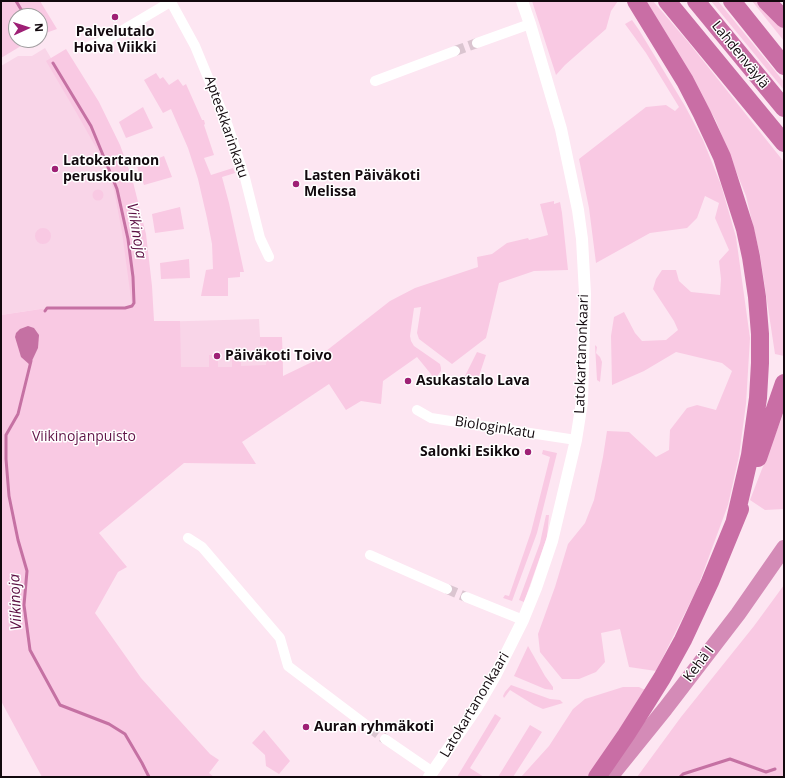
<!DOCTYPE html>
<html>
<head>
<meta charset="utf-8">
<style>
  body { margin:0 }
  #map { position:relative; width:785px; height:778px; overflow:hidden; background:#fde6f2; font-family:"Open Sans",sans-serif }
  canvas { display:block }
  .frame { position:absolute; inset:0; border:2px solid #12090e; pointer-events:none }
  .north { position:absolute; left:8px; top:8px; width:40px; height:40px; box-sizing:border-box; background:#fff; border:1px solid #a09d9f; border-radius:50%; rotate:87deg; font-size:11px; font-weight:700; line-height:16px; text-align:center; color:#12090e }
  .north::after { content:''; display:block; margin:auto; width:14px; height:18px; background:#9e2075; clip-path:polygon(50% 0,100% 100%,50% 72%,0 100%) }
</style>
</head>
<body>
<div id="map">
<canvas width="785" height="778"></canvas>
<div class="frame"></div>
<div class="north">N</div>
</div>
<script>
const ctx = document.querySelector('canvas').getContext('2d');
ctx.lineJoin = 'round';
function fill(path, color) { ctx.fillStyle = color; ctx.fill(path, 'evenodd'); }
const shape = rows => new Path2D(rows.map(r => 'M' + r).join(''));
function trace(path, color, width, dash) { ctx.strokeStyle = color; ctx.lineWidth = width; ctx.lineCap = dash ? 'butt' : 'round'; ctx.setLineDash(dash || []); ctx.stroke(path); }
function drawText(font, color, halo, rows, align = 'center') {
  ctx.font = font + ' "Open Sans",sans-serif'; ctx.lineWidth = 3; ctx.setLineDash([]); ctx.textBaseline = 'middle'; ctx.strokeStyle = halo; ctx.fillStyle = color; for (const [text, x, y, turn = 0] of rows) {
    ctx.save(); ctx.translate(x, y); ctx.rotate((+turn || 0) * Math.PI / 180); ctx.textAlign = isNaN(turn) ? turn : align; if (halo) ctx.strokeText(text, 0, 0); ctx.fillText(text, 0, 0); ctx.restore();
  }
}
fill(shape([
  [45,48,91,126,117,189,129,243,132,306,125,308,47,308,1,315,1,66,18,56,32,56],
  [259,319,260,337,282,337,283,376,190,421,154,322]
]), '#f9d5e8');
fill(shape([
  [1,1,40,1,57,29,40,35,40,16,16,16,16,40,31,40,1,58],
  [532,1,618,1,611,11,606,29,565,65,556,75],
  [644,1,653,1,689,43,784,162,784,356,775,354,760,255,746,196,716,121,677,52],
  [711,1,718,1,784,82,784,90],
  [752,1,759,1,784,27,784,41],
  [632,20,639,30,685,106,703,140,721,185,736,237,750,338,746,404,739,456,728,505,697,589,656,671,629,667,620,629,601,633,605,662,596,672,579,679,562,679,540,652,538,634,555,587,568,544,585,523,594,500,603,457,607,431,629,432,656,457,669,450,670,430,687,408,697,405,716,410,732,371,722,363,676,352,644,371,612,385,611,336,614,317,624,312,635,333,642,341,666,340,678,330,674,321,653,289,656,279,662,270,676,270,679,281,691,292,720,295,721,279,719,261,729,250,715,218,719,203,705,196,697,218,687,228,650,233,596,263,589,208,579,159,646,107,666,105,675,111,679,107,646,53,625,24],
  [66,49,99,102,120,145,132,178,146,234,152,286,154,321,180,321,181,367,209,367,209,355,218,355,218,367,232,367,232,353,241,353,241,366,266,365,266,346,260,346,260,337,282,337,283,376,312,362,390,301,415,288,478,267,477,257,492,254,507,243,528,238,529,240,548,235,540,204,554,201,554,204,560,202,562,213,568,270,534,271,499,283,486,338,452,364,419,339,417,333,421,307,414,308,410,336,411,341,414,346,440,364,441,368,441,371,435,379,417,357,383,381,381,404,361,401,346,410,329,384,242,442,256,464,184,463,99,533,127,567,118,572,95,613,141,678,210,754,219,760,209,773,214,777,42,777,1,701,1,315,47,308,125,308,132,306,122,232,114,190,102,158,76,112,46,61],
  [156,73,160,79,163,77,169,85,178,79,183,86,186,84,202,120,204,120,205,124,204,125,214,155,204,158,211,175,233,168,235,173,222,177,229,203,244,272,240,272,240,277,228,278,228,296,201,296,206,270,213,269,212,244,207,218,198,179,188,148,171,109,163,113,144,80],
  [143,107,153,128,126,138,119,122],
  [164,156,172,177,144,185,137,167],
  '92.5 195a5.5 5.5 0 1 1 11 0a5.5 5.5 0 1 1-11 0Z',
  [180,207,184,229,155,233,152,214],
  '35 236a8 8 0 1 1 16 0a8 8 0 1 1-16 0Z',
  [189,259,190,278,161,279,160,263],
  [595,345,597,347,596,353,600,357,602,362,600,382,597,380],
  [477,352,486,355,479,376,477,378,473,378,465,376],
  [784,412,784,509,765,510,750,500],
  [543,450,557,453,537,533,512,601,503,598,505,595,509,596,531,532,550,457,542,454],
  [546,515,549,515,547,537,524,602,519,600,540,543],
  [784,585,784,777,637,777,681,717,754,626],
  [528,646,545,676,553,687,553,690,545,689,514,676],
  [511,685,550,699,560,700,563,703,543,709,534,705,510,690,504,698,503,696,505,692],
  [623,687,639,687,643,689,649,689,590,777,521,777,549,746,573,709,585,699],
  [495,714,501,718,470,768,484,777,457,777],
  [530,725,542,732,513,777,498,777],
  [264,730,290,761,279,774,266,766,265,755,252,743]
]), '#f9c9e3');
fill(shape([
  [28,326,34,328,39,335,38,348,30,365,21,357,15,337,16,333,20,329]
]), '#c571a3');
trace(shape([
  [16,1,25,16],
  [45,311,47,308,125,308,132,306,134,303,133,277,128,239,117,189,91,126,53,63],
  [31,361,18,414,6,435,6,459,9,496,18,540,27,571,24,605,30,650,60,705,109,724,125,734,142,763,149,777],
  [680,777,683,774,730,759,766,772,775,769]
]), '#c571a3', 3);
trace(shape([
  [455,51,477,43],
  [447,589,466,597],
  [370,728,385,739]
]), '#dac5d0', 10, [10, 5]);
trace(shape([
  [171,2,195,46,228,126,245,178,260,238,269,257],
  [477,43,530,24],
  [86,48,106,40,172,1],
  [375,81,455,51],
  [417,410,431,418,576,440],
  [188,538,202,547,280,638,288,666,370,728],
  [370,555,447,589],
  [466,597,523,620],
  [385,739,433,772]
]), '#fff', 10);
trace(shape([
  [429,777,477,707,495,676,523,620,536,588,552,541,576,440,582,402,585,294,582,239,578,210,561,129,530,24,522,1]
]), '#fff', 12);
trace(shape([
  [610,777,665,709,738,614,784,548]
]), '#d48bb7', 16);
trace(shape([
  [636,1,685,81,702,114,722,157,745,229,751,257,757,297,760,334,760,363,758,398,750,455,735,520],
  [667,1,784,143],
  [696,1,784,108],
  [732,1,784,66],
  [766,1,784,19],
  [758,458,784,383],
  [597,777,626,735,647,702,662,678,683,640,710,582,740,509]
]), '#c96ea5', 18);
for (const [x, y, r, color] of [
  [115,17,4,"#9e2075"],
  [55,169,4,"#9e2075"],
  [296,184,4,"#9e2075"],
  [217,356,4,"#9e2075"],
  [408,381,4,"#9e2075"],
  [528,452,4,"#9e2075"],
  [306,727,4,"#9e2075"]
]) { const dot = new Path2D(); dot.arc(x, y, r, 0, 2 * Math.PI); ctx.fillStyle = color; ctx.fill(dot); trace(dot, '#fff', 1.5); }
drawText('bold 14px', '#12090e', '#fff', [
  ["Palvelutalo",115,32,"center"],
  ["Hoiva Viikki",115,48,"center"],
  ["Latokartanon",63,161],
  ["peruskoulu",63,177],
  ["Lasten Päiväkoti",304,176],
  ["Melissa",304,192],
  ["Päiväkoti Toivo",225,356],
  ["Asukastalo Lava",416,381],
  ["Salonki Esikko",520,452,"right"],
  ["Auran ryhmäkoti",314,727]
], 'left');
drawText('14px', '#12090e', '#fff', [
  ["Lahdenväylä",740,55,51],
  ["Apteekkarinkatu",226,127,71],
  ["Latokartanonkaari",582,354,-88],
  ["Biologinkatu",495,428,9],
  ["Kehä I",699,664,-53],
  ["Latokartanonkaari",475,705,-59]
]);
drawText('14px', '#611548', '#fff', [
  ["Viikinojanpuisto",84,437]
]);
drawText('italic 15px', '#5c0f43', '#fff', [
  ["Viikinoja",136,231,80],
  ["Viikinoja",16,602,-92]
]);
</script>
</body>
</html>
